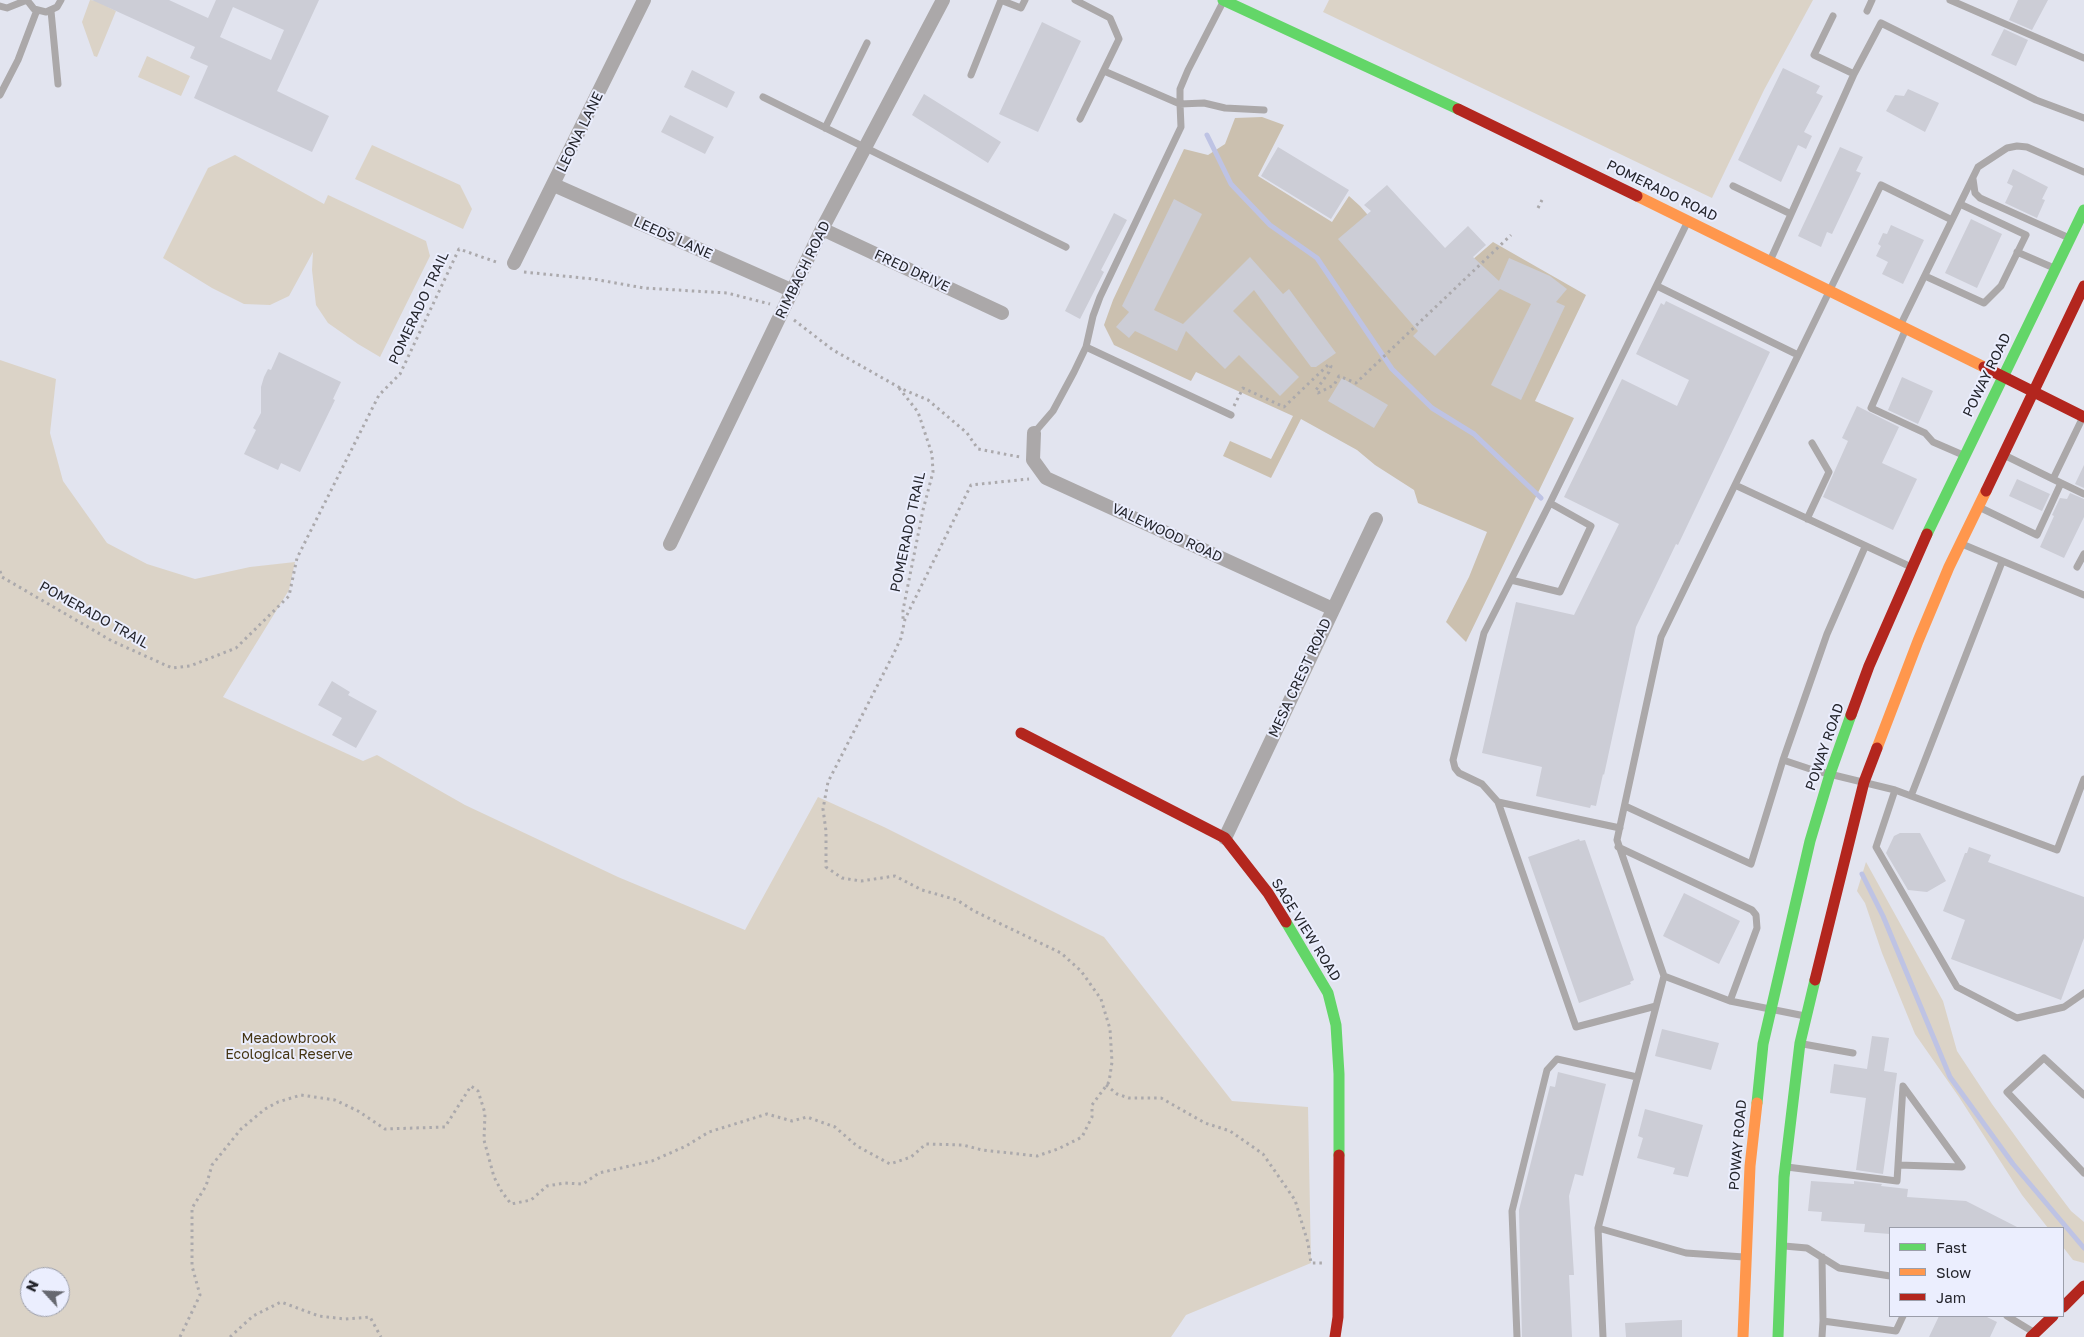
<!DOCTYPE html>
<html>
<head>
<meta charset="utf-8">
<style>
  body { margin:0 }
  #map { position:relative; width:2084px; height:1337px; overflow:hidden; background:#e2e4ef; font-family:"Golos Text",sans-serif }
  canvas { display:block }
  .legend { position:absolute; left:1889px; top:1227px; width:175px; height:90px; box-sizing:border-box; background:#ebeefe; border:1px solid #9b9eaa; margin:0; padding:6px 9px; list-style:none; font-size:15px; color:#24252c }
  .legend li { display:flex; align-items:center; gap:10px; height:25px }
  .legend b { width:25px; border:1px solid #9b9eaa }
  .north { position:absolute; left:20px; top:1267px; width:50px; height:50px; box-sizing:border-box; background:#ebeefe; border:1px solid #9b9eaa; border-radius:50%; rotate:295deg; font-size:14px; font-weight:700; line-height:20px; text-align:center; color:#24252c }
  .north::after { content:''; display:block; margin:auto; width:18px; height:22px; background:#666870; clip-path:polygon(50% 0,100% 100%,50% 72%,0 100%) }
</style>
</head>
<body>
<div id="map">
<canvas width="2084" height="1337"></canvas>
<ul class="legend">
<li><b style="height:6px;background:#63d668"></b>Fast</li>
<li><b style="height:6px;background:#ff974d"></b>Slow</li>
<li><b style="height:6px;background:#b3261e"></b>Jam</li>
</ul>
<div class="north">N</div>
</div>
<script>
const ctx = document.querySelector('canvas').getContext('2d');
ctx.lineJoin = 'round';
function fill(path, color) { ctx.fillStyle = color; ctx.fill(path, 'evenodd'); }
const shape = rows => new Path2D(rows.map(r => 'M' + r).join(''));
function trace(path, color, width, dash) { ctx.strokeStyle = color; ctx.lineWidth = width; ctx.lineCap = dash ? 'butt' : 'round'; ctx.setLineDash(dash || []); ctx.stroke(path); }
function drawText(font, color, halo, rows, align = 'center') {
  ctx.font = font + ' "Golos Text",sans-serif'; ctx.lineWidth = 4; ctx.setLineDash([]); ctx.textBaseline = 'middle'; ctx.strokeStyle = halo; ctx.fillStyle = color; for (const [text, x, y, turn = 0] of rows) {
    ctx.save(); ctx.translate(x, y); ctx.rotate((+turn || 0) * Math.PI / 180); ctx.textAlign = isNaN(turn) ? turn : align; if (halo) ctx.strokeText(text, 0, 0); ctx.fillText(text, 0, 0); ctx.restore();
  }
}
fill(shape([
  [90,0,109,2,108,7,116,11,97,57,94,56,82,22],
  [1329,0,1813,0,1764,90,1712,198,1323,12],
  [147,56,190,76,181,96,138,77],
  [372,145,460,185,472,209,463,229,355,179],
  [235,155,324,204,328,195,426,241,430,256,380,357,358,344,328,323,316,305,312,270,313,252,289,296,270,305,244,304,212,288,163,258,208,168],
  [0,360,56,379,50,433,63,481,107,543,147,564,195,579,250,567,295,562,289,590,223,697,363,761,377,755,465,805,618,877,745,930,818,797,884,827,1104,937,1232,1101,1308,1107,1311,1263,1186,1315,1171,1337,0,1337],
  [30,1277,60,1277,60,1307,30,1307],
  [1866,862,1943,1001,1957,1051,1992,1104,2037,1166,2071,1211,2084,1222,2084,1263,2073,1260,2063,1247,2063,1228,2048,1228,2022,1195,1959,1097,1915,1034,1882,953,1865,903,1857,891]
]), '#dbd3c7');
fill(shape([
  [1262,117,1284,125,1258,176,1332,222,1349,196,1360,206,1435,292,1493,242,1586,295,1535,401,1574,418,1466,642,1446,622,1469,577,1487,532,1418,503,1414,490,1375,465,1357,450,1301,419,1271,478,1223,456,1230,441,1271,459,1293,416,1196,372,1191,381,1114,345,1104,325,1113,300,1184,149,1208,155,1225,144,1235,118]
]), '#cbc0af');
trace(shape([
  [1207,135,1231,184,1270,225,1317,258,1392,369,1432,408,1474,434,1541,498],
  [1862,874,1883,916,1950,1077,2013,1164,2084,1248]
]), '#bec3e4', 5);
fill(shape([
  [92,0,169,0,208,18,216,0,319,0,277,91,329,116,312,152,194,98,208,66,190,58,195,47],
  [233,7,284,30,271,60,220,37],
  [2018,0,2048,0,2032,30,2009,20],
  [1042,22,1081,41,1038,132,999,114],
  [2004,29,2028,40,2016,66,1991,55],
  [1783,68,1820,86,1816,93,1823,96,1804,132,1812,136,1806,149,1798,145,1781,182,1738,160],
  [692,70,735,92,727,108,684,87],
  [1908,89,1939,103,1925,132,1886,111,1895,95,1904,96],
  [924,94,1001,142,988,163,912,115],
  [670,115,714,137,705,154,661,132],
  [1278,147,1349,190,1331,219,1261,176],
  [1840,147,1863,157,1856,171,1861,173,1832,234,1827,232,1821,247,1798,236],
  [2013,169,2048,187,2042,199,2045,200,2037,218,2005,203,2013,186,2007,183],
  [1387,185,1445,248,1468,226,1486,245,1473,257,1499,281,1509,258,1550,276,1567,289,1556,302,1565,306,1521,400,1491,385,1531,304,1500,289,1435,356,1413,336,1418,331,1338,239,1371,211,1364,205],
  [1174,199,1202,214,1154,310,1183,324,1250,257,1283,294,1289,289,1336,353,1316,367,1311,367,1254,290,1233,311,1299,377,1280,396,1239,355,1225,369,1186,331,1177,351,1135,331,1129,338,1116,327,1129,312,1122,306],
  [1114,213,1127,220,1101,270,1104,272,1080,319,1065,311],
  [1971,219,2002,234,1977,288,1945,273],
  [1891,225,1924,240,1903,284,1882,274,1888,262,1876,256,1881,246,1878,244,1883,233,1887,234],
  [1666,301,1770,352,1678,545,1676,544,1636,627,1604,775,1603,774,1596,806,1591,805,1590,808,1536,796,1542,767,1482,753,1516,602,1574,615,1619,524,1564,497,1622,379,1677,406,1689,380,1636,354,1661,303,1664,305],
  [279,352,341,382,333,399,335,400,300,472,281,463,278,470,244,454,256,430,253,428,261,413,261,387,264,377,268,369,271,370],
  [1902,377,1933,391,1918,424,1888,410],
  [1342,378,1388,405,1374,428,1328,401],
  [1857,406,1899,427,1882,463,1917,479,1893,530,1823,497,1848,441,1842,438],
  [2084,465,2084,488,2075,484],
  [2017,479,2050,494,2042,511,2009,496],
  [2070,493,2084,499,2084,517,2064,558,2040,547,2054,516,2052,515,2060,498,2067,499],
  [332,681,350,692,348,695,377,711,356,748,332,735,342,718,318,705],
  [1900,833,1920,833,1946,881,1927,892,1908,890,1886,853,1894,836],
  [1579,839,1580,841,1585,840,1634,980,1630,982,1631,984,1579,1003,1528,857],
  [1969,847,1991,855,1988,862,2084,897,2084,938,2061,1000,1951,959,1965,920,1943,911,1965,853,1967,853],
  [1684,893,1740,921,1719,964,1663,936],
  [1662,1029,1719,1043,1711,1070,1655,1056],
  [1872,1036,1889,1038,1884,1071,1897,1073,1883,1174,1856,1170,1866,1098,1830,1093,1834,1064,1867,1069],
  [1558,1072,1606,1084,1583,1176,1575,1174,1569,1196,1574,1275,1569,1275,1572,1337,1522,1337,1519,1210,1550,1086,1555,1087],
  [1645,1109,1703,1125,1688,1177,1673,1174,1675,1168,1637,1158,1643,1138,1638,1136],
  [1811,1181,1854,1184,1854,1181,1882,1184,1881,1186,1908,1189,1907,1197,1966,1201,2019,1228,1890,1228,1890,1234,1864,1232,1865,1224,1821,1221,1822,1212,1808,1211],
  [1939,1316,1985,1316,1997,1322,1990,1337,1929,1337],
  [1682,1320,1682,1337,1626,1337,1625,1323]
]), '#cccdd6');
trace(shape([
  [1538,208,1542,200],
  [524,272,593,279,644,288,727,293,770,304],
  [794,320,833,350,902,389,928,400,967,433,978,449,1020,457],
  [899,388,918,412,932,454,933,472,923,510,903,610,903,622],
  [1234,406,1243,388,1284,407,1329,364,1331,366,1329,372,1316,390,1318,393,1334,385,1339,376,1356,383,1511,235],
  [0,571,2,577,112,641,172,668,190,666,236,648,289,596,297,558,379,395,400,374,459,249,499,263],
  [1106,1085,1117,1094,1129,1098,1161,1098,1205,1123,1230,1131,1263,1154,1295,1200,1308,1243,1311,1263,1323,1263],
  [180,1337,200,1295,192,1266,192,1208,206,1186,212,1165,241,1129,265,1109,278,1102,301,1095,335,1100,358,1111,385,1129,445,1127,471,1086,478,1091,485,1113,484,1140,494,1177,502,1192,511,1204,531,1200,547,1186,565,1183,583,1184,599,1173,652,1161,686,1146,709,1132,767,1114,792,1121,807,1117,835,1127,857,1146,890,1164,911,1157,926,1144,963,1145,982,1150,1037,1156,1058,1149,1082,1137,1092,1117,1092,1105,1109,1082,1112,1062,1110,1029,1101,999,1081,971,1061,953,974,911,957,900,922,890,895,876,861,881,842,878,826,867,826,831,823,809,828,782,893,655,901,638,905,619,971,485,1029,479],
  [230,1337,253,1316,281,1302,319,1316,345,1319,370,1317,381,1337]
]), '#aba9ac', 3, [2.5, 4]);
trace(shape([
  [1075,0,1110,18,1119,39,1080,119],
  [1950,0,2084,58],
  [1003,1,1021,8,1025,0],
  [1223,2,1188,70,1180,89,1180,104,1204,103,1225,108,1264,110],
  [0,6,7,8,27,0,34,9,46,12,57,7,61,0],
  [51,11,58,84],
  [1867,11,1872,0],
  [1854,74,1881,23,2036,100,2084,118],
  [971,75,1001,0],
  [0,95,18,60,37,10],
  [763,97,1066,247],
  [825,128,867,43],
  [1973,179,1975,193,1980,198,2067,237],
  [1733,186,1791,214],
  [2017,252,2054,268],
  [1770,261,1854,74,1814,55,1833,16],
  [1925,276,1984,303,2001,286,2026,235,1960,204],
  [1657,286,1798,355],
  [1901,324,1978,167,2007,148,2017,146,2027,147,2084,172],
  [1905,331,1871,408,1925,433,1933,442,1963,455],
  [1086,347,1231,415],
  [1034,433,1053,411,1074,372,1086,347,1093,316,1100,297,1181,127,1180,104,1104,71],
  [2006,456,2061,483],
  [2053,479,2082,419],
  [1735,485,1909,566],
  [1981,508,2037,535,2061,483,2084,494],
  [1807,519,1829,472,1812,443],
  [1962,544,2084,595],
  [2077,567,2084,554],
  [1511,580,1560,592,1591,526,1550,503],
  [1783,760,1813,770,1895,790,2057,850,2084,779],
  [1895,790,1876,847,1957,987,2017,1018,2064,1007,2084,993],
  [1911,796,2002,562],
  [1498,802,1620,828],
  [1625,806,1751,864,1783,760,1827,634,1865,547],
  [1618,847,1752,910,1756,915,1757,928,1730,1001],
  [1664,976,1730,1001,1805,1016],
  [1656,1006,1576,1027,1498,802,1482,784,1459,773,1455,768,1453,760,1484,633,1550,503,1687,223],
  [1803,1044,1853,1053],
  [2084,1095,2044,1058,2007,1092,2084,1173],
  [1787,1167,1897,1181,1898,1165,1903,1086,1962,1167,1898,1165],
  [1598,1228,1686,1253,1744,1257],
  [1784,1246,1807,1248,1839,1268,1890,1276],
  [1822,1257,1823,1321,1896,1331,1903,1316],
  [2007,1316,2035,1333],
  [1517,1337,1512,1211,1547,1070,1557,1059,1637,1077],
  [1603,1337,1598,1228,1664,976,1617,840,1661,637,1881,185,1952,220],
  [1822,1337,1823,1321]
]), '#aba8a9', 7);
trace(shape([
  [554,185,793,291],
  [822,229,1002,313],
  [514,263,644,0],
  [1034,433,1033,460,1046,478,1333,609],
  [670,544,822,229,943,0],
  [1225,838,1376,519]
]), '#aba8a9', 14);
trace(shape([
  [1223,0,1458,109],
  [1927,534,2084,210],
  [1286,922,1328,993,1336,1025,1339,1074,1339,1155],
  [1757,1103,1763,1044,1810,841,1830,774,1851,715],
  [1778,1337,1784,1177,1800,1043,1815,980]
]), '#63d668', 11);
trace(shape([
  [1637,196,1984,367],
  [1877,748,1918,641,1949,567,1986,491],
  [1743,1337,1750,1166,1757,1103]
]), '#ff974d', 11);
trace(shape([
  [1458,109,1637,196],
  [1984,367,2084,417],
  [1986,491,2084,286],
  [1851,715,1869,666,1927,534],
  [1021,733,1225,838,1268,893,1286,922],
  [1815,980,1864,782,1877,748],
  [2063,1307,2084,1286],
  [1335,1337,1338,1317,1339,1155],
  [2031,1337,2053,1316]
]), '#b3261e', 11);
drawText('14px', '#24252c', '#ebeefe', [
  ["LEONA LANE",580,132,-64],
  ["POMERADO ROAD",1662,191,26],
  ["LEEDS LANE",673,238,24],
  ["RIMBACH ROAD",803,270,-64],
  ["FRED DRIVE",912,271,25],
  ["POMERADO TRAIL",419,308,-65],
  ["POWAY ROAD",1987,375,-64],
  ["POMERADO TRAIL",908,532,-78],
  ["VALEWOOD ROAD",1167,533,25],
  ["POMERADO TRAIL",94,615,29],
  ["MESA CREST ROAD",1300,678,-65],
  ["POWAY ROAD",1825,747,-71],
  ["SAGE VIEW ROAD",1306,930,58],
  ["POWAY ROAD",1738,1145,-85]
]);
drawText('14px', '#443411', '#ebeefe', [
  ["Meadowbrook",289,1039],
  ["Ecological Reserve",289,1055]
]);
</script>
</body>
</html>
